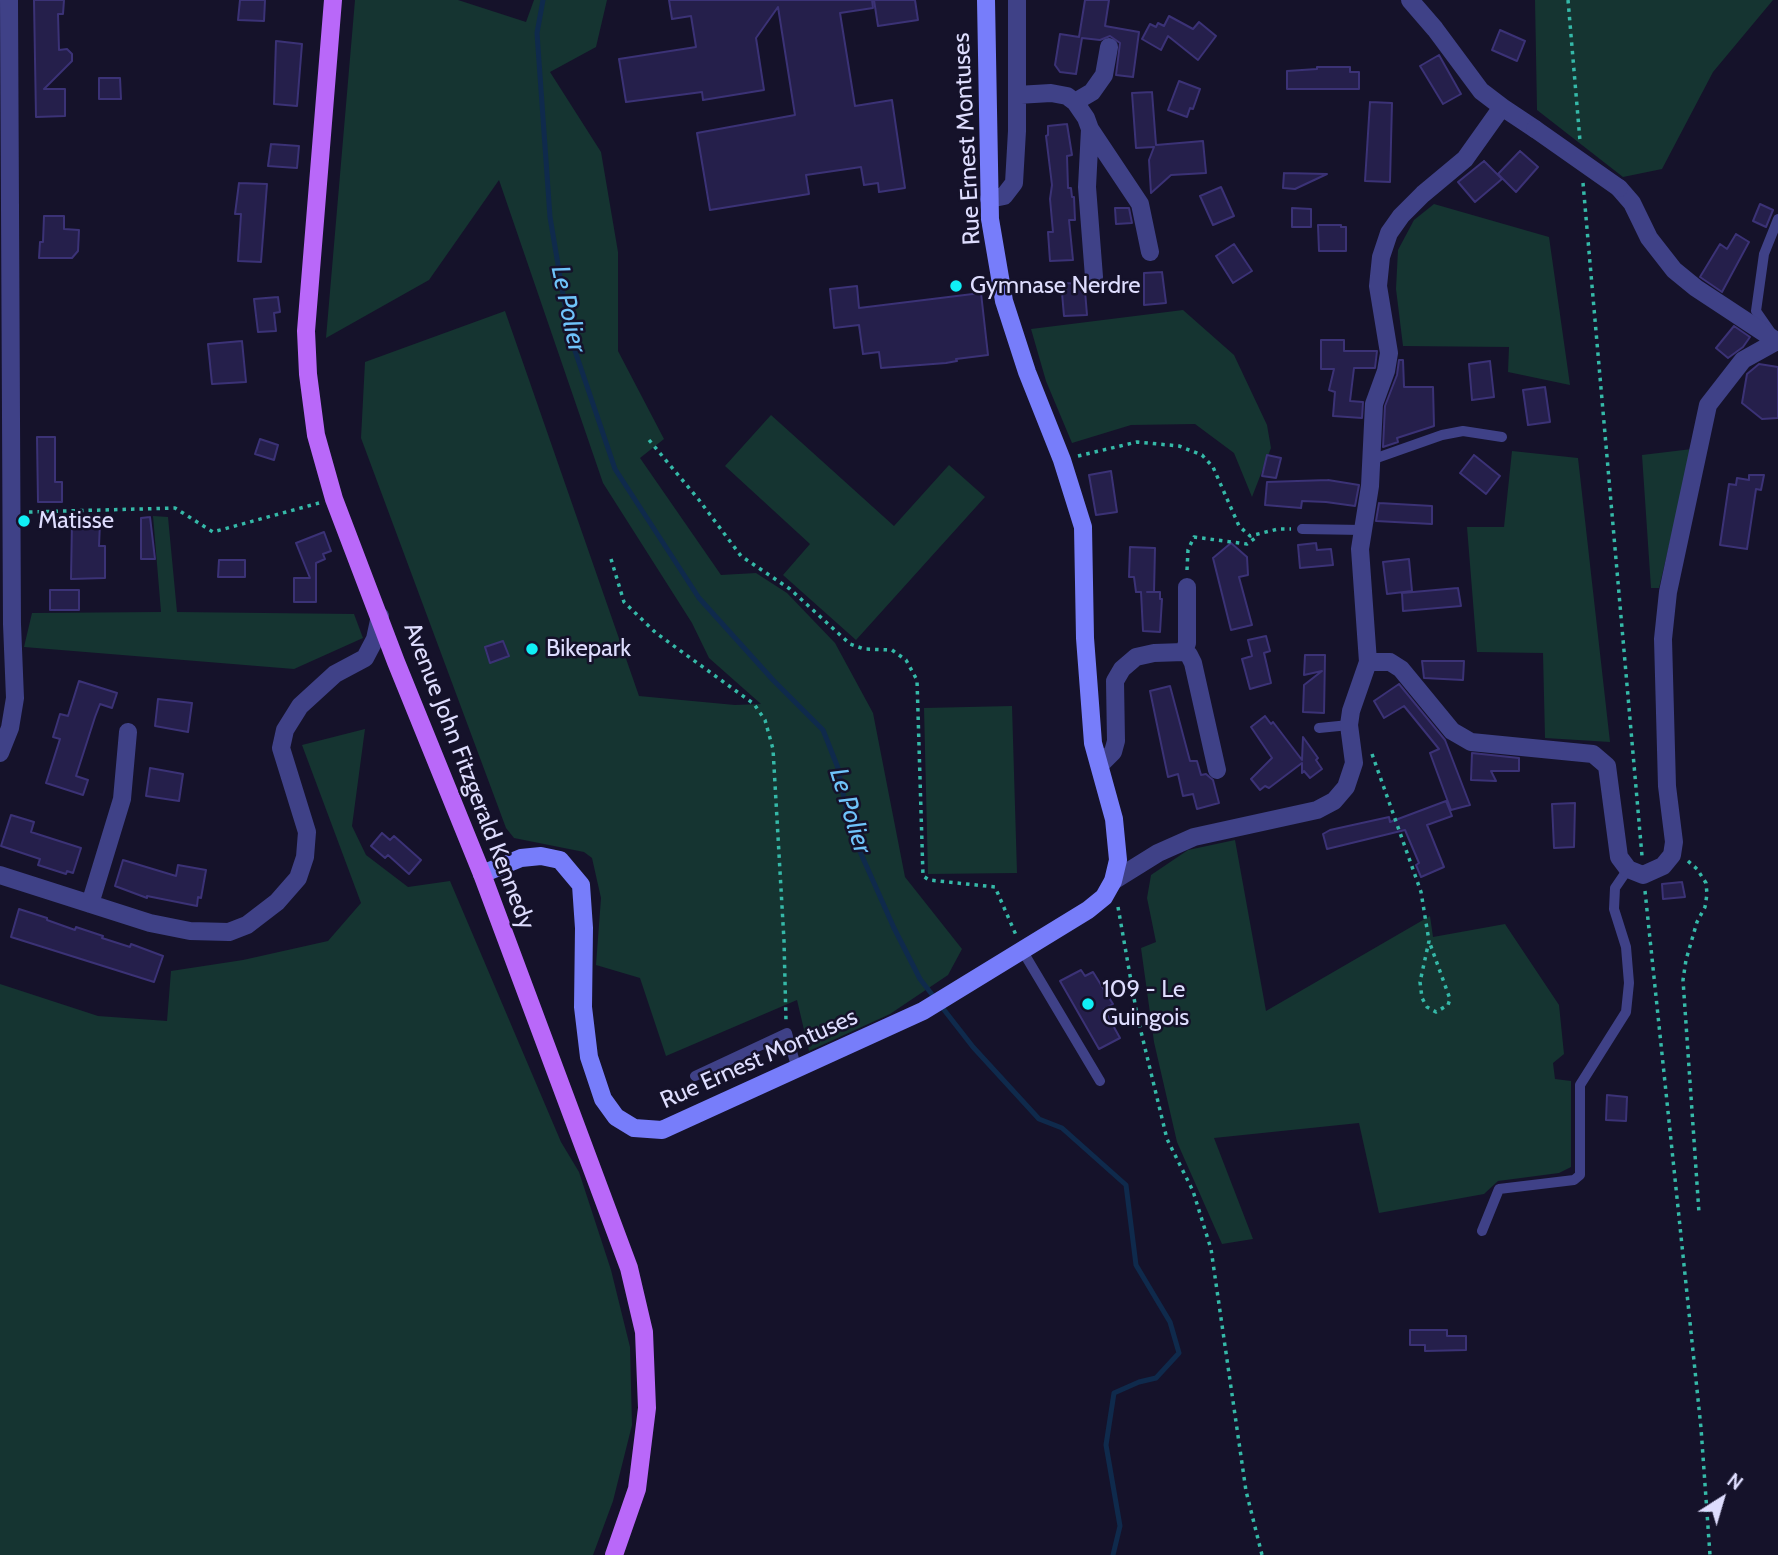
<!DOCTYPE html>
<html>
<head>
<meta charset="utf-8">
<style>
  body { margin:0 }
  #map { position:relative; width:1778px; height:1555px; overflow:hidden; background:#15122a; font-family:Cabin,sans-serif }
  canvas { display:block }
  .north { position:absolute; left:1687px; top:1464px; width:70px; height:70px; -webkit-text-stroke:5px #15122a; paint-order:stroke; rotate:37deg; font-size:19px; font-weight:700; line-height:28px; text-align:center; color:#deddfe }
  .north::after { content:''; display:block; margin:auto; width:24px; height:32px; background:#deddfe; clip-path:polygon(50% 0,100% 100%,50% 72%,0 100%) }
</style>
</head>
<body>
<div id="map">
<canvas width="1778" height="1555"></canvas>
<div class="north">N</div>
</div>
<script>
const ctx = document.querySelector('canvas').getContext('2d');
ctx.lineJoin = 'round';
function fill(path, color) { ctx.fillStyle = color; ctx.fill(path, 'evenodd'); }
const shape = rows => new Path2D(rows.map(r => 'M' + r).join(''));
function trace(path, color, width, dash) { ctx.strokeStyle = color; ctx.lineWidth = width; ctx.lineCap = dash ? 'butt' : 'round'; ctx.setLineDash(dash || []); ctx.stroke(path); }
function drawText(font, color, halo, rows, align = 'center') {
  ctx.font = font + ' Cabin,sans-serif'; ctx.lineWidth = 5; ctx.setLineDash([]); ctx.textBaseline = 'middle'; ctx.strokeStyle = halo; ctx.fillStyle = color; for (const [text, x, y, turn = 0] of rows) {
    ctx.save(); ctx.translate(x, y); ctx.rotate((+turn || 0) * Math.PI / 180); ctx.textAlign = isNaN(turn) ? turn : align; if (halo) ctx.strokeText(text, 0, 0); ctx.fillText(text, 0, 0); ctx.restore();
  }
}
fill(shape([
  [355,0,458,0,526,22,534,0,607,0,596,47,550,72,601,152,618,252,618,351,664,439,640,458,721,575,756,573,787,593,835,643,873,713,905,877,962,949,948,975,890,1014,809,1051,797,1000,666,1056,640,978,596,965,601,898,592,858,584,852,514,838,506,828,361,438,365,362,505,311,639,696,735,705,761,704,709,658,692,623,603,483,499,180,429,280,326,338],
  [1535,0,1773,0,1713,72,1662,169,1623,177,1537,110],
  [1434,204,1549,237,1570,385,1508,372,1509,347,1403,346,1396,289,1398,250,1414,220],
  [1183,310,1234,355,1267,425,1271,448,1252,497,1234,453,1195,424,1131,425,1072,443,1046,381,1031,329],
  [771,415,894,526,949,465,985,497,856,640,783,575,810,544,725,466],
  [1692,449,1659,588,1651,588,1642,455],
  [1512,451,1578,458,1610,742,1545,738,1543,653,1477,652,1467,527,1504,527],
  [153,516,168,517,177,612,354,614,363,638,294,669,24,647,32,613,161,612],
  [1012,706,1017,873,928,874,924,708],
  [365,729,352,826,366,855,408,887,450,881,561,1142,579,1172,611,1270,630,1347,632,1425,613,1501,593,1555,0,1555,0,984,98,1016,167,1021,171,971,243,960,328,941,361,903,302,745],
  [1235,840,1266,1011,1430,916,1433,937,1505,924,1559,1005,1564,1054,1553,1063,1555,1079,1571,1081,1571,1167,1559,1173,1498,1181,1484,1194,1379,1213,1359,1123,1214,1138,1253,1239,1222,1244,1177,1142,1154,1042,1141,948,1156,942,1147,898,1151,875,1188,850]
]), '#153431');
trace(shape([
  [543,0,537,33,550,217,570,336,615,469,699,598,773,680,823,730,838,768,850,829,894,928,920,979,973,1047,1039,1119,1062,1128,1126,1185,1136,1265,1170,1322,1179,1353,1156,1378,1139,1382,1114,1393,1106,1445,1120,1526,1113,1555]
]), '#0f2a4c', 5);
const building = shape([
  [34,0,64,0,63,14,58,14,59,50,67,49,72,54,72,61,44,89,65,89,65,116,36,117,34,0],
  [240,0,265,0,264,21,238,20,240,0],
  [669,0,872,0,873,8,840,13,855,106,892,100,905,188,879,192,878,183,864,185,861,167,806,175,809,194,710,210,697,133,795,115,778,7,756,38,764,90,703,100,702,92,626,102,619,59,696,47,691,16,672,19,669,0],
  [874,0,915,0,918,20,878,26,874,0],
  [1085,0,1109,0,1105,26,1139,32,1133,77,1116,75,1120,43,1110,36,1100,40,1082,38,1076,74,1060,72,1055,65,1060,34,1079,37,1085,0],
  [1169,16,1193,29,1199,22,1216,36,1198,60,1168,36,1161,50,1142,39,1150,24,1156,27,1158,23,1164,26,1169,16],
  [1500,30,1525,41,1517,61,1492,50,1500,30],
  [276,41,302,44,297,106,274,104,276,41],
  [1439,55,1461,94,1443,104,1420,66,1439,55],
  [1317,67,1350,67,1350,72,1359,72,1359,89,1287,89,1287,71,1317,69,1317,67],
  [99,78,120,78,121,99,99,99,99,78],
  [1179,81,1200,89,1193,109,1190,108,1187,117,1168,110,1179,81],
  [1152,92,1156,145,1203,141,1206,173,1171,175,1151,193,1149,160,1154,147,1136,148,1132,93,1152,92],
  [1370,102,1392,103,1390,182,1365,181,1370,102],
  [1067,124,1072,155,1067,156,1068,188,1071,188,1072,197,1074,197,1075,220,1069,220,1073,260,1050,261,1048,232,1053,232,1050,199,1052,185,1046,136,1048,135,1048,126,1067,124],
  [271,144,299,146,297,168,268,166,271,144],
  [1520,151,1538,167,1516,192,1498,174,1520,151],
  [1484,161,1502,179,1475,202,1458,182,1484,161],
  [1284,173,1327,174,1295,189,1283,188,1284,173],
  [239,183,267,184,261,262,238,261,241,214,235,214,239,183],
  [1221,187,1234,216,1213,225,1200,196,1221,187],
  [1760,204,1773,210,1766,227,1753,221,1760,204],
  [1115,208,1129,208,1132,223,1116,224,1115,208],
  [1292,208,1311,209,1311,227,1292,227,1292,208],
  [44,216,64,216,64,229,79,230,78,251,72,258,39,258,40,242,43,242,44,216],
  [1318,225,1341,225,1341,227,1346,227,1346,251,1319,251,1318,225],
  [1736,234,1749,242,1722,292,1700,277,1720,244,1727,249,1736,234],
  [1234,244,1252,271,1233,283,1216,256,1234,244],
  [1162,272,1166,303,1144,305,1144,273,1162,272],
  [1065,283,1082,284,1083,291,1085,291,1087,315,1064,316,1062,293,1066,292,1065,283],
  [857,286,859,308,981,293,988,355,956,359,957,361,946,363,881,368,879,352,863,354,859,325,834,328,830,289,857,286],
  [278,297,280,312,274,313,276,331,258,332,254,299,278,297],
  [1734,326,1750,337,1743,347,1728,358,1716,348,1734,326],
  [1321,340,1344,340,1344,351,1377,351,1375,368,1354,368,1350,401,1363,402,1362,418,1333,416,1335,392,1329,390,1334,369,1321,369,1321,340],
  [242,341,246,382,212,384,208,344,242,341],
  [1399,360,1403,360,1404,387,1433,387,1434,426,1397,438,1398,442,1383,447,1385,406,1397,375,1399,360],
  [1490,361,1494,397,1472,400,1469,364,1490,361],
  [1759,364,1778,367,1778,418,1762,419,1742,403,1747,374,1759,364],
  [1545,387,1550,422,1528,425,1523,390,1545,387],
  [37,437,55,437,55,482,62,482,62,502,38,502,37,437],
  [260,439,278,445,274,460,255,454,260,439],
  [1267,455,1281,458,1276,478,1262,476,1267,455],
  [1474,455,1500,476,1486,494,1460,473,1474,455],
  [1111,471,1117,512,1096,515,1089,475,1111,471],
  [1749,475,1764,475,1761,490,1756,489,1747,549,1720,545,1729,484,1736,485,1737,478,1749,480,1749,475],
  [1328,480,1359,485,1355,506,1326,502,1302,501,1301,508,1265,505,1267,482,1328,480],
  [1379,503,1432,506,1432,524,1376,521,1379,503],
  [150,517,155,559,141,559,141,518,150,517],
  [72,522,100,522,99,546,105,546,105,578,71,579,72,522],
  [324,532,331,551,323,554,325,559,316,563,316,602,294,602,294,578,310,578,296,543,324,532],
  [1231,543,1247,557,1248,575,1239,577,1252,625,1231,630,1213,558,1231,543],
  [1316,543,1317,550,1331,549,1333,565,1300,568,1298,545,1316,543],
  [1130,547,1155,548,1154,592,1147,592,1160,592,1160,599,1162,599,1160,632,1143,631,1141,592,1136,592,1134,577,1129,577,1130,547],
  [1409,559,1412,591,1387,594,1383,562,1409,559],
  [219,560,245,560,245,577,218,577,219,560],
  [1458,588,1461,606,1403,611,1402,593,1458,588],
  [50,590,79,590,79,610,50,610,50,590],
  [1266,636,1270,651,1264,653,1271,683,1250,689,1242,659,1252,656,1248,640,1266,636],
  [503,641,509,656,490,663,485,647,503,641],
  [1305,655,1325,655,1324,713,1303,712,1304,685,1322,671,1304,675,1305,655],
  [1422,661,1464,661,1463,680,1424,678,1422,661],
  [79,681,117,693,112,708,100,704,95,717,76,776,88,780,83,795,46,783,60,739,53,737,60,714,68,716,79,681],
  [1399,684,1445,740,1470,805,1451,810,1430,753,1439,749,1404,706,1384,718,1374,701,1399,684],
  [1170,686,1190,761,1197,761,1201,775,1206,774,1213,780,1219,803,1197,809,1193,794,1183,796,1178,774,1168,777,1150,691,1170,686],
  [158,699,192,703,188,732,155,726,158,699],
  [1265,716,1271,724,1273,722,1302,760,1303,737,1318,758,1316,760,1322,769,1310,778,1304,771,1302,773,1302,763,1269,788,1265,786,1260,790,1251,779,1272,758,1251,727,1265,716],
  [1472,753,1519,758,1519,771,1491,771,1496,781,1471,780,1472,753],
  [150,768,183,774,179,801,146,796,150,768],
  [1446,801,1452,816,1427,825,1444,867,1421,877,1416,865,1419,863,1405,830,1327,849,1323,834,1330,830,1389,817,1390,822,1446,801],
  [1575,803,1574,847,1554,848,1552,804,1575,803],
  [11,815,34,822,31,832,81,848,73,873,67,871,66,874,38,865,40,859,1,846,11,815],
  [382,833,390,840,394,836,421,860,409,874,388,855,385,858,371,846,382,833],
  [123,860,176,876,178,865,206,870,201,898,198,897,197,906,147,896,147,898,115,886,123,860],
  [1682,882,1685,897,1663,899,1662,884,1682,882],
  [19,909,47,918,47,920,75,930,76,927,103,936,102,938,130,947,131,944,163,956,154,982,11,937,19,909],
  [1081,970,1085,976,1093,972,1113,1004,1104,1009,1120,1038,1099,1049,1060,981,1081,970],
  [1607,1095,1627,1097,1626,1121,1606,1120,1607,1095],
  [1410,1330,1447,1330,1447,1336,1466,1336,1466,1350,1425,1351,1425,1345,1410,1345,1410,1330]
]);
fill(building, '#251f4b');
trace(building, '#3b3276', 2);
trace(shape([
  [1568,0,1580,141],
  [1583,183,1642,856],
  [649,440,699,500,741,556,790,589,850,644,864,649,892,650,906,660,917,680,923,876,929,880,995,887,1016,935],
  [1078,456,1137,442,1179,446,1202,455,1213,467,1239,526,1250,536,1278,529,1291,529],
  [29,512,175,508,213,532,319,503],
  [611,559,624,602,656,633,754,704,765,720,773,749,784,941,786,1021],
  [1187,570,1188,550,1194,537,1247,544,1258,536],
  [1372,754,1421,892,1429,941,1420,982,1422,998,1427,1007,1436,1012,1448,1005,1450,999,1429,941],
  [1688,861,1697,869,1706,883,1707,894,1705,907,1697,922,1686,960,1683,980,1699,1213],
  [1645,891,1701,1428,1710,1555],
  [1118,907,1137,1015,1167,1139,1193,1191,1211,1249,1246,1491,1262,1555]
]), '#35b9a8', 3.5, [3.5, 5]);
trace(shape([
  [1772,334,1756,311,1764,254,1778,219],
  [1371,460,1442,435,1463,431,1502,437],
  [1302,529,1363,530],
  [1319,728,1349,725],
  [1022,950,1100,1081],
  [695,1076,787,1033,797,1070],
  [1482,1231,1499,1189,1574,1180,1580,1175,1580,1085,1626,1012,1629,983,1626,947,1614,909,1615,888,1628,869]
]), '#3f4187', 10);
trace(shape([
  [1017,95,1051,93,1067,96,1075,102,1086,118,1090,129,1087,187,1094,277],
  [1075,102,1092,92,1104,75,1109,47],
  [1502,107,1535,129],
  [1090,129,1140,204,1150,252],
  [1619,188,1632,203,1649,238,1674,270,1696,288,1778,342],
  [989,199,1004,196,1014,183,1017,131,1017,0],
  [1184,652,1187,643,1187,587],
  [1368,662,1390,662,1401,669,1452,731,1471,742,1593,754,1607,766,1619,857,1628,869,1643,875,1663,866,1672,855,1674,842,1667,786,1663,639,1668,592,1708,405,1743,360,1777,341],
  [0,753,10,728,15,698,12,624,9,0],
  [1100,765,1113,752,1116,741,1115,681,1122,669,1136,657,1154,653,1184,652,1189,655,1193,663,1217,770],
  [0,875,150,923,190,931,229,932,247,925,277,902,298,878,305,857,307,832,281,748,285,730,300,706,335,674,365,658,375,639,380,616],
  [1113,881,1158,853,1194,837,1317,810,1334,801,1346,787,1354,763,1349,725,1351,711,1368,662,1360,549,1370,486,1374,404,1386,371,1389,353,1378,286,1381,257,1389,233,1401,216,1423,194,1465,159,1502,107,1481,91,1435,29,1410,0],
  [90,904,122,799,128,732]
]), '#3f4187', 18);
trace(shape([
  [482,874,521,858,541,856,560,860,581,885,584,928,583,1007,589,1057,603,1099,616,1117,634,1128,662,1130,923,1011,1088,910,1104,897,1113,881,1118,860,1114,819,1093,743,1085,638,1083,527,1062,460,1027,372,1004,301,990,219,986,0]
]), '#777dfa', 18);
trace(shape([
  [333,0,306,331,308,374,316,435,334,499,396,662,482,874,629,1268,644,1332,647,1408,637,1489,614,1555]
]), '#b968f9', 18);
trace(shape([
  [1535,129,1619,188]
]), '#3f4187', 18);
for (const [x, y, r, color] of [
  [956,286,7,"#10eff6"],
  [24,521,7,"#10eff6"],
  [532,649,7,"#10eff6"],
  [1088,1004,7,"#10eff6"]
]) { const dot = new Path2D(); dot.arc(x, y, r, 0, 2 * Math.PI); ctx.fillStyle = color; ctx.fill(dot); trace(dot, '#15122a', 2.5); }
drawText('24px', '#deddfe', '#15122a', [
  ["Rue Ernest Montuses",967,139,-93],
  ["Avenue John Fitzgerald Kennedy",469,776,69],
  ["Rue Ernest Montuses",759,1059,-24]
]);
drawText('24px', '#deddfe', '#15122a', [
  ["Gymnase Nerdre",970,286],
  ["Matisse",38,521],
  ["Bikepark",546,649],
  ["109 - Le",1102,990],
  ["Guingois",1102,1018]
], 'left');
drawText('italic 26px', '#6fc3fa', '#15122a', [
  ["Le Polier",568,309,78],
  ["Le Polier",850,811,73]
]);
</script>
</body>
</html>
